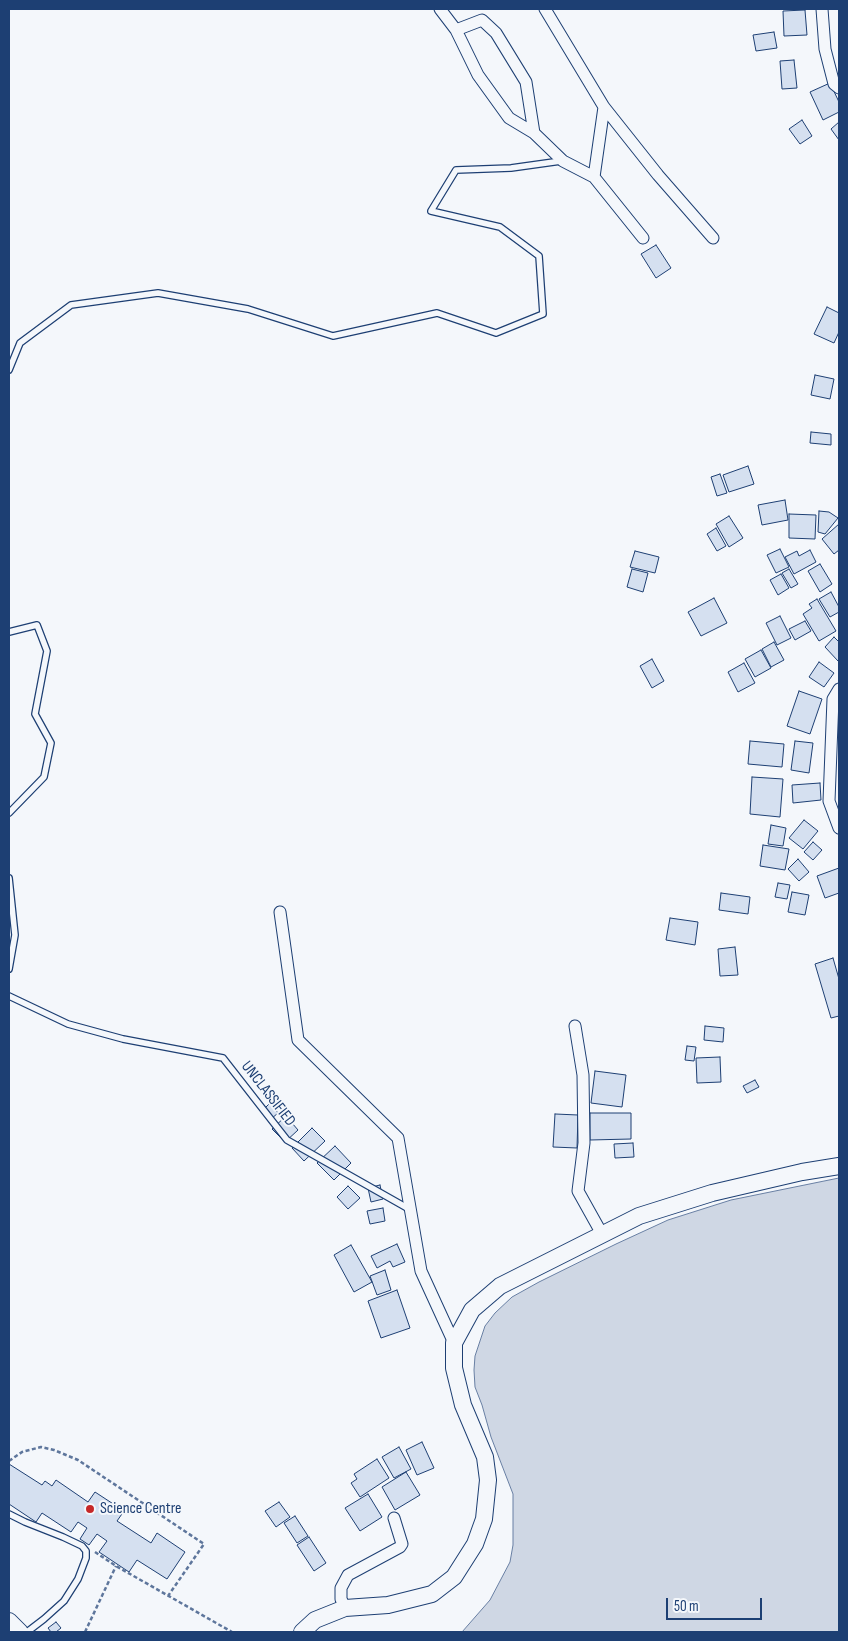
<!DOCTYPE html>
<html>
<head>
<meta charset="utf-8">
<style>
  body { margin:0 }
  #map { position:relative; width:848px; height:1641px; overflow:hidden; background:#f4f7fb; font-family:"Sofia Sans Condensed",sans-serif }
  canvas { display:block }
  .frame { position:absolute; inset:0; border:10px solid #1d3f73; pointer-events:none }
  .scale { position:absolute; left:666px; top:1598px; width:96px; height:22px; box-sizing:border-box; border:2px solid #1d3f73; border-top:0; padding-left:6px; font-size:15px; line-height:18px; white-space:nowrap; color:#1d3f73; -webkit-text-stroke:4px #f4f7fb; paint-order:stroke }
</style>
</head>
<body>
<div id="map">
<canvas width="848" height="1641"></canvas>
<div class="frame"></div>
<div class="scale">50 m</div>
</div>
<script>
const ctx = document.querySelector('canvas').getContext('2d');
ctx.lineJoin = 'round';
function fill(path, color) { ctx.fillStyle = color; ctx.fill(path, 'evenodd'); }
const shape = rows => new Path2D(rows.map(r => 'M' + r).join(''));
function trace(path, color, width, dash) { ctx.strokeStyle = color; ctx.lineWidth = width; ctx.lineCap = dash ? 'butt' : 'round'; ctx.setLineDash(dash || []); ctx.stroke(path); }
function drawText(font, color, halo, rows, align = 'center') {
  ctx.font = font + ' "Sofia Sans Condensed",sans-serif'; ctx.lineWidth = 4; ctx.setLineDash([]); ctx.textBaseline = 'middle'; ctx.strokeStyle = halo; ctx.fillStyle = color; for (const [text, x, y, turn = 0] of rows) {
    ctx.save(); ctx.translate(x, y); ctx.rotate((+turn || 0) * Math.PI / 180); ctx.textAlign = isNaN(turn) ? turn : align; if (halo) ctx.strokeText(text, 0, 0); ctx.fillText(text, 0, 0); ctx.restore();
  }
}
const water = shape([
  [839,1178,839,1632,462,1632,490,1600,510,1562,513,1545,513,1494,491,1437,482,1405,475,1387,474,1370,475,1356,485,1326,495,1313,512,1297,539,1282,616,1244,668,1220,731,1200,839,1178]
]);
fill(water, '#cfd7e4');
trace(water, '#687fa3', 1);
const building = shape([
  [805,10,807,35,784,36,783,11,805,10],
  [774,32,777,48,756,51,753,35,774,32],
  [794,60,797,88,782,89,780,61,794,60],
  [830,83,839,102,839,112,823,120,810,92,830,83],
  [802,120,812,136,800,144,789,129,802,120],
  [839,122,839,140,831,129,839,122],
  [656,245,671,268,656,278,641,254,656,245],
  [827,307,839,313,839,332,834,343,814,334,827,307],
  [815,375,834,379,830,399,811,395,815,375],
  [811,432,831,434,831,445,810,443,811,432],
  [748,466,754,484,729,492,723,475,748,466],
  [720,474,727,493,717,496,711,477,720,474],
  [785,500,788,520,762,525,758,505,785,500],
  [819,511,829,512,838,518,825,534,818,532,819,511],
  [789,514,816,515,815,539,789,538,789,514],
  [729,516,743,538,729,547,716,524,729,516],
  [839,524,839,550,834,554,822,539,839,524],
  [716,528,726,546,717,551,707,534,716,528],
  [780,549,789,567,776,573,767,555,780,549],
  [810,550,816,562,794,574,785,557,797,551,799,556,810,550],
  [635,551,659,557,655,573,630,567,635,551],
  [820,564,832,584,820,592,808,571,820,564],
  [632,569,648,573,643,592,627,587,632,569],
  [789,569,798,584,791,588,782,573,789,569],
  [781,574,789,588,778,595,770,580,781,574],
  [831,592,839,607,839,612,830,617,819,599,831,592],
  [714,598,727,623,701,636,688,612,714,598],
  [817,599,836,631,819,641,803,614,812,608,809,604,817,599],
  [780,616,791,638,777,645,766,623,780,616],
  [805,621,811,631,795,640,789,629,805,621],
  [834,637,839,642,839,659,838,661,825,647,834,637],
  [774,642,784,660,771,667,762,649,774,642],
  [761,650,771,668,755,677,745,659,761,650],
  [652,659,664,681,652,688,640,666,652,659],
  [819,662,834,673,824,687,809,677,819,662],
  [744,663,755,683,738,692,728,672,744,663],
  [799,691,822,699,810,734,787,726,799,691],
  [750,741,784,744,782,767,748,764,750,741],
  [795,741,813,743,809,773,791,770,795,741],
  [752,777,783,779,780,817,750,814,752,777],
  [820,783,821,800,793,803,792,785,820,783],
  [804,820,818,831,803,849,789,838,804,820],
  [771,825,786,828,783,846,768,844,771,825],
  [813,842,822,850,813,860,804,852,813,842],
  [763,845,789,849,785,870,760,866,763,845],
  [798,859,809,872,799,881,788,869,798,859],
  [839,868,839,893,825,898,817,876,839,868],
  [778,883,790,885,787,899,775,897,778,883],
  [792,892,809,895,805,915,788,912,792,892],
  [721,893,750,897,748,914,719,910,721,893],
  [670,918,698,922,695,945,666,940,670,918],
  [735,947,738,975,720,976,718,949,735,947],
  [833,958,839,979,839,1016,831,1018,815,964,833,958],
  [705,1026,724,1028,723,1042,704,1040,705,1026],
  [687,1046,696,1047,694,1061,685,1060,687,1046],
  [720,1057,721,1082,697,1083,696,1058,720,1057],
  [595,1071,626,1075,622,1107,591,1103,595,1071],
  [755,1080,759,1087,747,1093,743,1086,755,1080],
  [270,1103,278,1113,271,1119,263,1110,270,1103],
  [590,1113,631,1113,631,1139,590,1140,590,1113],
  [555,1114,578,1115,577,1148,553,1147,555,1114],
  [286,1116,298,1130,285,1142,272,1129,286,1116],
  [312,1128,325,1141,304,1161,292,1148,312,1128],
  [633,1143,634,1157,615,1158,614,1144,633,1143],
  [335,1146,351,1163,334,1180,317,1163,335,1146],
  [380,1185,383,1199,371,1202,368,1188,380,1185],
  [348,1186,360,1198,348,1209,337,1197,348,1186],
  [383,1208,385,1221,370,1224,367,1211,383,1208],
  [397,1244,405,1262,393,1267,390,1261,377,1268,371,1256,397,1244],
  [351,1245,372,1282,354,1292,334,1255,351,1245],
  [385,1270,391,1290,377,1295,370,1276,385,1270],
  [397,1290,410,1328,381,1338,368,1301,397,1290],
  [422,1442,434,1468,417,1475,406,1450,422,1442],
  [399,1447,411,1469,394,1478,382,1457,399,1447],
  [377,1459,389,1478,360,1497,351,1483,357,1479,354,1474,377,1459],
  [9,1464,42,1485,45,1481,52,1486,56,1480,88,1502,95,1492,124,1511,117,1521,151,1543,157,1533,185,1552,167,1579,137,1560,129,1572,99,1552,107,1541,97,1534,89,1545,80,1539,87,1528,78,1522,71,1532,42,1513,36,1522,9,1504,9,1464],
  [406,1472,420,1495,395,1510,382,1487,406,1472],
  [368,1494,382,1517,360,1531,345,1508,368,1494],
  [279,1502,290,1517,276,1527,265,1511,279,1502],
  [295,1516,308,1536,297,1543,284,1523,295,1516],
  [309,1537,326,1563,314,1571,297,1545,309,1537],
  [56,1622,61,1628,56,1632,51,1632,48,1628,56,1622]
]);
fill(building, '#d5e0f0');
trace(building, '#1d3f73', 1);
const lane = shape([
  [9,370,20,343,71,305,158,293,248,309,333,336,437,313,496,333,543,314,539,256,500,227,431,211,456,170,511,168,561,161],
  [9,632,37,625,47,651,35,714,51,743,44,777,9,813],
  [9,878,15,935,9,969],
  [9,996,68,1024,123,1039,223,1058,287,1140,409,1209],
  [9,1514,25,1522,63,1537,82,1546,86,1551,86,1558,78,1579,64,1601,44,1619,27,1632]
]);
const street = shape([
  [440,9,456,30,478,75,509,118,534,133,563,161,594,177,604,107],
  [545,9,604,107,658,175,713,238],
  [822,9,825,49,834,84,839,88],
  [456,30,482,20,496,33,526,82,534,133],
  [594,177,643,238],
  [839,689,833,699,829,801,839,828],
  [280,912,298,1040,398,1138,421,1271,454,1343],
  [575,1026,583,1075,584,1143,578,1191,602,1234],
  [345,1608,341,1599,341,1588,348,1575,400,1547,402,1544,394,1518]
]);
const secondary = shape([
  [9,1621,20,1632],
  [302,1632,315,1620,345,1608,388,1605,432,1594,454,1577,475,1544,484,1519,488,1480,485,1457,463,1405,454,1368,454,1343,472,1310,500,1286,639,1216,712,1193,802,1172,839,1166]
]);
trace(lane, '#1d3f73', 8);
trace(street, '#1d3f73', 13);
trace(secondary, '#1d3f73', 18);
trace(shape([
  [9,1461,22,1452,41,1447,54,1450,78,1460,204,1544,168,1596],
  [95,1552,116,1566,232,1632],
  [85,1632,116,1566]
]), '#5e769c', 2.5, [4, 2.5]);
trace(lane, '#f4f7fb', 5.5);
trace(street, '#f4f7fb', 11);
trace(secondary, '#f4f7fb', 16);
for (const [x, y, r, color] of [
  [90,1509,5,"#c62828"]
]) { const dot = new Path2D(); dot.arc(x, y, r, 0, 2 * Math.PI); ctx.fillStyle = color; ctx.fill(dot); trace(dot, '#f4f7fb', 2); }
drawText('16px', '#1d3f73', '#f4f7fb', [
  ["UNCLASSIFIED",268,1094,52]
]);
drawText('16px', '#1d3f73', '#f4f7fb', [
  ["Science Centre",100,1509]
], 'left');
</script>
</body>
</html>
